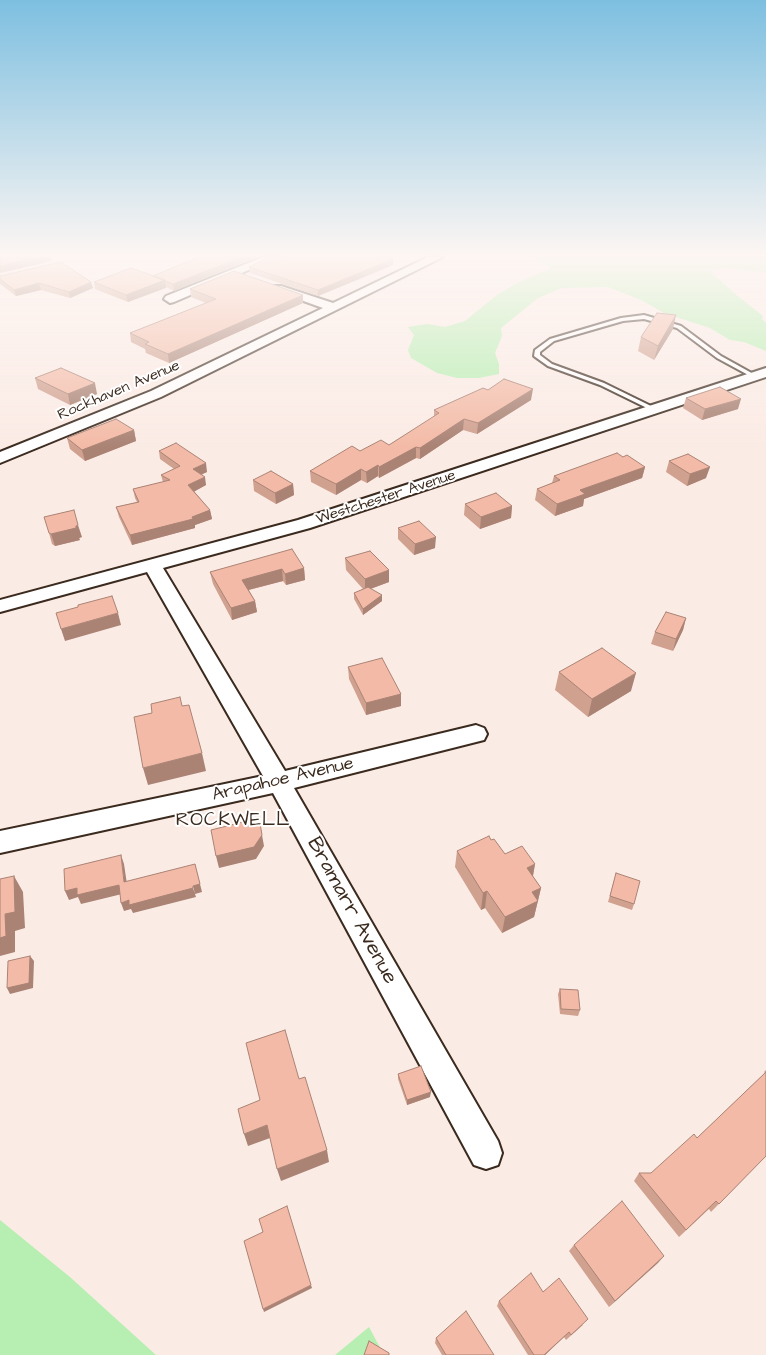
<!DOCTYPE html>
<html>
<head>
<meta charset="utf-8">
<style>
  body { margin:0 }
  canvas { display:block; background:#fbebe5 }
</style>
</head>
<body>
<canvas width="766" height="1355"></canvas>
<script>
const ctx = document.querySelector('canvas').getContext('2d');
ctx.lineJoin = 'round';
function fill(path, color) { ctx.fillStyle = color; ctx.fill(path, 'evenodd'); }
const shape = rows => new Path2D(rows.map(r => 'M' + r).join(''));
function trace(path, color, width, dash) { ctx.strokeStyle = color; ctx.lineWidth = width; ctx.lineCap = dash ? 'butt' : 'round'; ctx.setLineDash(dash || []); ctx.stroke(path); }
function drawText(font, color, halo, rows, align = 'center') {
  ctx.font = font + ' "Architects Daughter",sans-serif'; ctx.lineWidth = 4; ctx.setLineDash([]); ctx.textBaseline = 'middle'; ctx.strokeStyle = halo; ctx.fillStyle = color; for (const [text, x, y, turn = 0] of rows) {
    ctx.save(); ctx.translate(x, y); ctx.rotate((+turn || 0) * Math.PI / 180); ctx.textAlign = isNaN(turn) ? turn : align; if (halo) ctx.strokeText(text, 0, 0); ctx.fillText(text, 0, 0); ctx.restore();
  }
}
fill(shape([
  [533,257,766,257,766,273,722,268,710,271,734,293,763,316,762,319,766,323,766,351,744,342,730,340,710,328,664,313,641,300,608,287,562,288,538,298,501,328,502,336,495,353,499,364,499,374,479,378,457,378,437,373,411,358,408,350,414,335,408,327,427,324,445,327,465,321,497,295,517,283,551,268],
  [0,1220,70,1277,156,1355,0,1355],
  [369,1327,384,1355,335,1355]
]), '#b7efb2');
const service = shape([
  [644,315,681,326,721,356,757,376,752,377,717,358,677,328,644,319,623,321,554,341,540,352,540,355,552,364,604,383,653,407,653,409,649,409,600,385,548,366,534,356,535,350,550,339,621,318,644,315]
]);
const minor = shape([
  [263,257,279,257,174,302,170,303,164,299,166,296,263,257],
  [428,257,443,257,161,397,0,463,0,452,151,391,323,308,273,290,271,288,273,286,281,286,333,303,428,257],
  [766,368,766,377,310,528,163,568,285,771,476,725,484,728,487,734,484,740,294,788,498,1141,502,1153,498,1165,486,1169,474,1165,273,793,0,853,0,831,263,776,147,572,0,612,0,600,298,520,766,368]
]);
trace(service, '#3b2a1e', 4);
trace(minor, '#3b2a1e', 4);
fill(service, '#fff');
fill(minor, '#fff');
fill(shape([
  [199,257,257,257,174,291,166,287,128,302,95,289,94,282,152,276],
  [393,265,318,296,250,273,249,267],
  [0,276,93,288,70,298,41,290,16,296,0,284],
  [190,289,303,303,169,363,146,353,145,349,131,342,130,333,206,303,191,297],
  [673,329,654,360,638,351,641,337],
  [35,378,97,394,70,405,38,389],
  [488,390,531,400,477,434,463,430,420,459,416,458,379,478,378,476,367,483,361,480,336,495,311,482,310,471,360,451,389,445,434,417,434,410],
  [686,398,738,409,702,420,683,408],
  [134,430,136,441,85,461,70,449,67,438],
  [159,451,207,472,202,474,206,485,194,491,210,510,212,519,195,525,195,528,132,545,119,517,116,507,137,502,135,498,133,489,163,482,161,475,174,469,160,459],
  [623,457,645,467,642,478,584,499,583,506,555,516,535,500,537,489,552,483,554,476],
  [669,461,706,478,687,486,666,472],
  [253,480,293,484,294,495,276,504,254,491],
  [465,504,512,506,511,518,480,529,464,515],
  [398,528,435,548,414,555,398,539],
  [49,533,82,537,79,538,80,540,55,546,52,544],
  [345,558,389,582,370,589,382,595,382,601,363,615,354,599,354,593,363,589,346,570],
  [304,568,305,580,286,585,283,581,249,590,255,601,257,612,232,620,213,584,210,572],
  [686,618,683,630,673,651,651,644,655,632],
  [348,667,401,694,401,706,366,715,349,679],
  [559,672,631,691,588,717,555,690],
  [491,840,505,854,535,864,533,876,541,888,534,917,502,933,485,908,481,910,455,867,457,851],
  [616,873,634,904,632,910,608,902],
  [560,989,580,1010,578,1016,560,1014,558,994],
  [766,1070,766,1156,711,1212,709,1209,679,1237,634,1181,639,1173,651,1173,697,1138,765,1073,764,1072],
  [398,1074,430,1097,407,1105,398,1079],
  [574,1245,664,1256,609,1307,569,1251],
  [543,1292,583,1325,566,1340,564,1337,545,1355,528,1355,497,1306,499,1301],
  [436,1338,494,1355,442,1355,435,1343]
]), '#d1a190');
fill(shape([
  [39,257,51,257,52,261,0,273,0,266],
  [242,257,257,257,174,291,173,284],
  [393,259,393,265,318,296,318,290],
  [165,280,166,288,128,302,126,295],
  [91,282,93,288,70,298,69,292],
  [39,283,41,290,16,296,14,290],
  [303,295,303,303,169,363,168,354],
  [676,315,673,329,654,360,658,346],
  [95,383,97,394,70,405,68,394],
  [533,389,531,400,477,434,478,423],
  [741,399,738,409,702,420,705,409],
  [464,419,463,430,420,459,420,448],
  [134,430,136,441,85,461,82,450],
  [416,447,416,458,379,478,379,467],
  [206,463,207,472,194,478,193,469],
  [378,465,378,476,367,483,366,472],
  [645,467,642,478,584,499,583,506,555,516,557,504,580,490],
  [710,467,706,478,687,486,690,474],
  [361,469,361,480,336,495,336,484],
  [205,477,206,485,190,494,188,485],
  [293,484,294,495,276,504,275,493],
  [512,506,511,518,480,529,481,517],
  [210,510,212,519,195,525,195,528,132,545,130,535],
  [78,525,82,537,79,538,80,540,55,546,51,534],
  [436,537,435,548,414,555,415,544],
  [304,568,305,580,286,585,285,574],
  [282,569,283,581,244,591,242,580],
  [389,570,389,582,365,591,365,579],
  [382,595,382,601,363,615,363,609],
  [255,601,257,612,232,620,231,608],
  [118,613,121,625,65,641,61,629],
  [686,618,683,630,673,651,676,639],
  [636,673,631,691,588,717,592,699],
  [401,694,401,706,366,715,366,703],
  [202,753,206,771,148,785,143,768],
  [262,835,264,846,256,859,219,868,216,856],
  [121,855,124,864,128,891,124,882],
  [195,864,202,892,195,894,193,886],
  [535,864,532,881,527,868],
  [14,876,23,892,25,928,15,931,15,952,0,956,0,938],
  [119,885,122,894,81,904,78,897,69,900,65,891,77,888],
  [193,888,196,897,133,913,131,909,124,911,121,903,129,900],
  [541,888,534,917,502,933,505,917,532,892],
  [487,891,485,908,481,910,483,893],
  [30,956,34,961,33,988,10,994,7,988],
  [431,1092,430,1097,407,1105,407,1100],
  [267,1125,270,1138,248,1146,244,1134],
  [327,1150,329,1162,281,1181,277,1169],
  [664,1256,658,1263,609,1307,615,1301],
  [311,1285,312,1288,264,1312,263,1309],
  [569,1332,545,1355,544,1355]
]), '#aa8375');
const building = shape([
  [0,257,39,257,0,266,0,257],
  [199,257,242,257,173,284,153,276,199,257],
  [269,257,388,257,393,259,318,290,249,267,269,257],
  [61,262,91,282,69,292,39,283,14,290,0,279,0,276,61,262],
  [131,268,165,280,126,295,94,282,131,268],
  [234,271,303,295,168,354,145,344,149,342,130,333,216,299,190,289,234,271],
  [657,313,676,315,658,346,641,337,657,313],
  [61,368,95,383,68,394,35,378,61,368],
  [504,379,533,389,478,423,464,419,420,448,416,447,379,467,378,465,366,472,361,469,336,484,310,471,352,446,360,451,381,440,389,445,439,413,434,410,483,388,488,390,504,379],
  [720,387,741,399,705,409,686,398,720,387],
  [116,419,134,430,82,450,67,438,116,419],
  [176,443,206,463,193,469,205,477,188,485,210,510,192,517,193,519,130,535,116,507,139,502,133,489,170,480,161,475,180,466,159,451,176,443],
  [617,453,623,457,627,455,645,467,580,490,585,494,557,504,537,489,560,480,554,476,617,453],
  [688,454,710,467,690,474,669,461,688,454],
  [271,471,293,484,275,493,253,480,271,471],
  [496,493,512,506,481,517,465,504,496,493],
  [74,510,78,525,76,526,76,528,51,534,49,533,44,517,74,510],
  [419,521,436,537,415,544,398,528,419,521],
  [292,549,304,568,285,574,282,569,242,580,255,601,231,608,210,572,292,549],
  [370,551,389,570,365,579,345,558,370,551],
  [368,587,382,595,363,609,354,593,368,587],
  [112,596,118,613,61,629,56,613,78,607,78,605,112,596],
  [666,612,686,618,676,639,655,632,666,612],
  [602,648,636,673,592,699,559,672,602,648],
  [382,658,401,694,366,703,348,667,382,658],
  [180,697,182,706,189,705,202,753,143,768,134,717,152,713,151,704,180,697],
  [247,821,248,826,260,823,262,835,254,847,216,856,211,830,247,821],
  [489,836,491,840,494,839,505,854,522,846,535,864,527,868,541,888,532,892,538,901,505,917,487,891,483,893,457,851,489,836],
  [121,855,124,882,195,864,200,884,193,886,193,888,129,905,129,900,121,903,119,885,77,895,77,888,65,891,64,869,121,855],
  [616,873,640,881,634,904,610,896,616,873],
  [14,876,15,912,5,914,6,936,0,938,0,879,14,876],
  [30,956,29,983,7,988,8,961,30,956],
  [560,989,578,990,580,1010,561,1009,560,989],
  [285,1030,299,1079,305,1077,327,1150,277,1169,267,1125,244,1134,238,1109,260,1100,246,1043,285,1030],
  [421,1066,431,1092,407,1100,398,1074,421,1066],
  [766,1072,766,1156,719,1204,716,1201,686,1230,639,1173,651,1173,694,1134,697,1138,766,1072],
  [622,1201,664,1256,615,1301,574,1245,622,1201],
  [287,1206,311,1285,263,1309,244,1241,263,1232,259,1219,287,1206],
  [531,1273,543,1292,559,1278,588,1319,571,1335,569,1332,544,1355,534,1355,499,1301,531,1273],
  [466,1311,494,1355,446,1355,436,1338,466,1311],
  [369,1341,389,1353,389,1355,364,1355,369,1341]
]);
fill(building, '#f3bba7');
trace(building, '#aa8375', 1);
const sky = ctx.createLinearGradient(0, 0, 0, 447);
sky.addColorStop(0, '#7dbfe0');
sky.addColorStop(0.57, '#fdf6f3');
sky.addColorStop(1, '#fdf6f300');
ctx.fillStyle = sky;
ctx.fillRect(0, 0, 766, 447);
drawText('15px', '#3b2a1e', '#fff', [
  ["Rockhaven Avenue",119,391,-23],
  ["Westchester Avenue",386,498,-18]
]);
drawText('18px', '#3b2a1e', '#fff', [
  ["Arapahoe Avenue",283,780,-13]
]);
ctx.letterSpacing = '1px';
drawText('19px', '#3b2a1e', '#fff', [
  ["ROCKWELL",233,821]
]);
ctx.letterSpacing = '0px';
drawText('21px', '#3b2a1e', '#fff', [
  ["Bramarr Avenue",351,911,61]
]);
</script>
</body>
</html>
